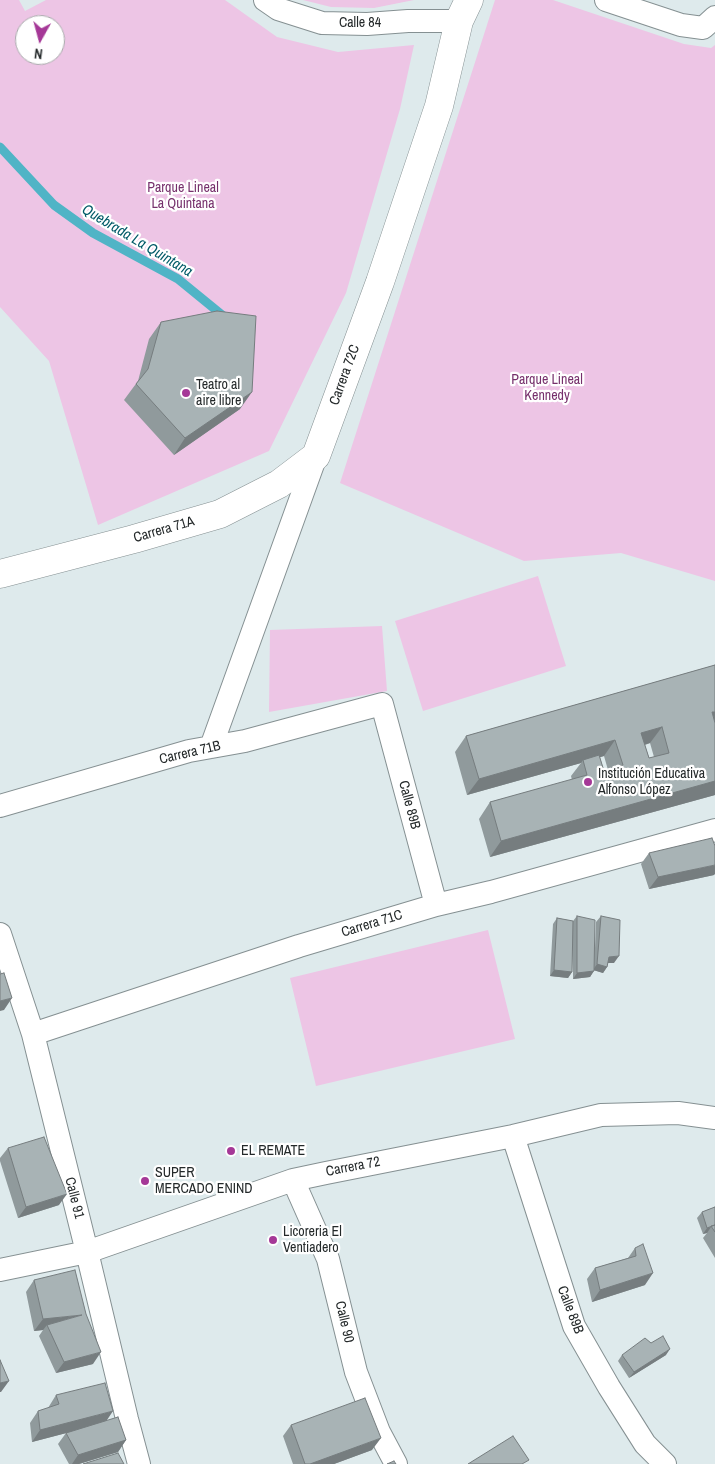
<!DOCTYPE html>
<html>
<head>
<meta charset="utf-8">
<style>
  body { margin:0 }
  #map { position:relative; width:715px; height:1464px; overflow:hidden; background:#deeaec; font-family:"Archivo Narrow",sans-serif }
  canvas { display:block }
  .north { position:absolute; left:15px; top:15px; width:50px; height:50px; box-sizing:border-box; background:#fff; border:1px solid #a7a9aa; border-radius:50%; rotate:187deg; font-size:14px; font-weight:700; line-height:20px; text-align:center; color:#24292a }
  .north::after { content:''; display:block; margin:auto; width:18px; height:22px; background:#a53897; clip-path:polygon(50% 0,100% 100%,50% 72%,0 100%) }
</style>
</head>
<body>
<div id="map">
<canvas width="715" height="1464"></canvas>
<div class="north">N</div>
</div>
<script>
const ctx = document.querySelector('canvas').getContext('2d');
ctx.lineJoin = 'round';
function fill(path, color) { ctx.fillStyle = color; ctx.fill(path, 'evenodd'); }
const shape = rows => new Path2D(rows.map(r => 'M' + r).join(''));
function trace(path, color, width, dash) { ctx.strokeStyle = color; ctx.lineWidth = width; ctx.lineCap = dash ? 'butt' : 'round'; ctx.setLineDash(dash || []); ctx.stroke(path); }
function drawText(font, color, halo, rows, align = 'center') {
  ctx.font = font + ' "Archivo Narrow",sans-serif'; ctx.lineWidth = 4.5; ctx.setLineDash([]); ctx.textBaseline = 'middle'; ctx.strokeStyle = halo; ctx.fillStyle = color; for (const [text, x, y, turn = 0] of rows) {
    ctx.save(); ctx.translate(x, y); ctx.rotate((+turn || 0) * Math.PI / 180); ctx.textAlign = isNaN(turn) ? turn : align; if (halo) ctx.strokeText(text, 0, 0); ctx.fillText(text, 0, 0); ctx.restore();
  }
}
fill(shape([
  [0,0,19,0,25,11,46,0,225,0,277,37,338,52,414,45,400,109,346,293,269,451,98,525,49,361,0,307],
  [25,25,55,25,55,55,25,55],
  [303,0,414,0,374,8,331,7],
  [495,0,553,0,684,44,711,48,715,45,715,581,621,553,524,561,340,483],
  [538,576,566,666,423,711,395,621],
  [382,626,387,691,269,712,270,630],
  [488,930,515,1039,316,1086,290,978]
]), '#edc5e5');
trace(shape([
  [0,147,54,205,93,233,178,279,227,319]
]), '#50b4c6', 9);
const street = shape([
  [265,0,278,9,322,23,367,24,408,21,459,21],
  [606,0,681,25,703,28,715,17],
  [211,747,316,456],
  [0,806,189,751,245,741,382,704,436,905],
  [0,934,33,1034,87,1252,127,1419,139,1464],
  [33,1034,299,946,436,905,491,892,715,830],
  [513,1136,574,1326,609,1387,645,1444,665,1464],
  [293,1180,328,1259,356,1372,379,1432,396,1464],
  [0,1270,87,1252,293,1180,326,1173,513,1136,601,1115,678,1113,715,1118]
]);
const secondary = shape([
  [0,574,134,539,220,514,279,484,316,456,380,282,439,106,459,21,469,0]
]);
trace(street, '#859092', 24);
trace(secondary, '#859092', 29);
trace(street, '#fff', 22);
trace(secondary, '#fff', 28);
fill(shape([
  [161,322,240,409,174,455,124,400,138,381,149,339],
  [715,665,715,795,490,857,479,819,490,802,572,780,571,776,581,763,467,795,455,752,466,736],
  [650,743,654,757,649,758,645,745],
  [604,756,608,770,604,771,600,757],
  [649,853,714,875,649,889,641,864],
  [577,916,595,948,596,922,601,916,614,963,608,963,607,967,603,973,594,970,590,977,573,979,573,944,572,972,568,978,550,976,553,924,557,918,573,921],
  [8,1148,59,1205,18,1218,0,1161,0,1158],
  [715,1207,715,1258,703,1238,707,1233,703,1234,697,1218,702,1212],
  [635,1248,645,1285,592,1302,587,1279,595,1268,628,1258],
  [34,1280,93,1364,56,1373,39,1336,43,1330,34,1331,26,1292],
  [651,1343,666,1355,629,1378,618,1361,622,1355],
  [56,1395,106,1421,126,1440,118,1452,79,1464,69,1464,58,1444,66,1433,32,1442,30,1423,38,1411,48,1408],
  [291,1425,372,1450,334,1464,293,1464,283,1436]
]), '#909a9c');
fill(shape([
  [252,392,240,409,174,455,185,438],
  [712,712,715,712,715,725],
  [662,727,650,743,629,749,641,733],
  [615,740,604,756,584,762,583,760,581,763,467,795,479,779],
  [715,781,715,795,490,857,501,841],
  [715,865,715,874,714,875,649,889,658,877],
  [619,956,614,963,605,963,609,957],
  [597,964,607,967,603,973,593,970],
  [554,970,572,972,568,978,550,976],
  [594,971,590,977,573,979,577,973],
  [12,998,4,1010,0,1011,0,1001],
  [67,1194,59,1205,18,1218,26,1207],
  [711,1227,707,1233,703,1234,707,1228],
  [653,1273,645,1285,592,1302,600,1290],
  [82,1315,47,1325,43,1330,34,1331,43,1319],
  [670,1349,666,1355,629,1378,634,1372],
  [101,1352,93,1364,56,1373,64,1362],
  [9,1381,1,1392,0,1392,0,1383],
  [113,1411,105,1423,32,1442,40,1430],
  [381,1438,372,1450,334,1464,310,1464],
  [126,1440,118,1452,79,1464,72,1464,78,1455]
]), '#767d7f');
const building = shape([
  [217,311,256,316,252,392,185,438,136,384,148,369,161,322,217,311],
  [715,665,715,712,712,712,715,723,715,781,501,841,490,802,587,775,583,760,599,755,604,771,623,765,615,740,479,779,466,736,715,665],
  [662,727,669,753,649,758,641,733,662,727],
  [712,838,715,846,715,865,658,877,649,853,712,838],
  [577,916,595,920,594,971,577,973,577,916],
  [601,916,620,920,619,956,609,957,607,967,597,964,601,916],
  [557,918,573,921,572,972,554,970,557,918],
  [4,973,12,998,0,1001,0,974,4,973],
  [44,1137,67,1194,26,1207,8,1148,44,1137],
  [715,1207,715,1225,707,1228,702,1212,715,1207],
  [715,1225,715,1232,711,1226,715,1225],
  [643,1244,653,1273,600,1290,595,1268,636,1256,635,1248,643,1244],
  [75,1270,86,1314,101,1352,64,1362,47,1325,82,1315,43,1319,34,1280,75,1270],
  [663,1336,670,1349,634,1372,622,1355,645,1338,651,1343,663,1336],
  [0,1360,9,1381,0,1383,0,1360],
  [105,1383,113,1411,40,1430,38,1411,59,1404,56,1395,105,1383],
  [365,1398,381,1438,310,1464,305,1464,291,1425,365,1398],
  [118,1417,126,1440,78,1455,66,1433,118,1417],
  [513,1436,529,1460,522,1464,468,1464,513,1436],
  [118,1453,124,1464,83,1464,118,1453],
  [394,1461,396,1464,387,1464,394,1461]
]);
fill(building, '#a8b3b5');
trace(building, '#767d7f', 1);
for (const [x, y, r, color] of [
  [186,393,5,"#a53897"],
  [588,782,5,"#a53897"],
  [231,1151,5,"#a53897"],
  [145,1181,5,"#a53897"],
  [273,1240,5,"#a53897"]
]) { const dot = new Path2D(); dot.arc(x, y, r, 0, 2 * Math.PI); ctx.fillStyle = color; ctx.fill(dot); trace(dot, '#fff', 2); }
drawText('14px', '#24292a', '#fff', [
  ["Calle 84",360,23],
  ["Carrera 72C",345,375,-70],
  ["Carrera 71A",164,530,-16],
  ["Carrera 71B",190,753,-13],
  ["Calle 89B",409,805,75],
  ["Carrera 71C",372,924,-17],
  ["Carrera 72",353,1167,-11],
  ["Calle 91",74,1198,76],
  ["Calle 89B",570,1310,69],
  ["Calle 90",344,1322,77]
]);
drawText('14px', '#76306c', '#fff', [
  ["Parque Lineal",183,188],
  ["La Quintana",183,204],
  ["Parque Lineal",547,380],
  ["Kennedy",547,396]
]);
drawText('14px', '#24292a', '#fff', [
  ["Teatro al",196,385],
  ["aire libre",196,401],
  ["Institución Educativa",598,774],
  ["Alfonso López",598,790],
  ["EL REMATE",241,1151],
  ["SUPER",155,1173],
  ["MERCADO ENIND",155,1189],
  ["Licoreria El",283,1232],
  ["Ventiadero",283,1248]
], 'left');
drawText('italic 15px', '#005a67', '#fff', [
  ["Quebrada La Quintana",137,241,31]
]);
</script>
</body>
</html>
